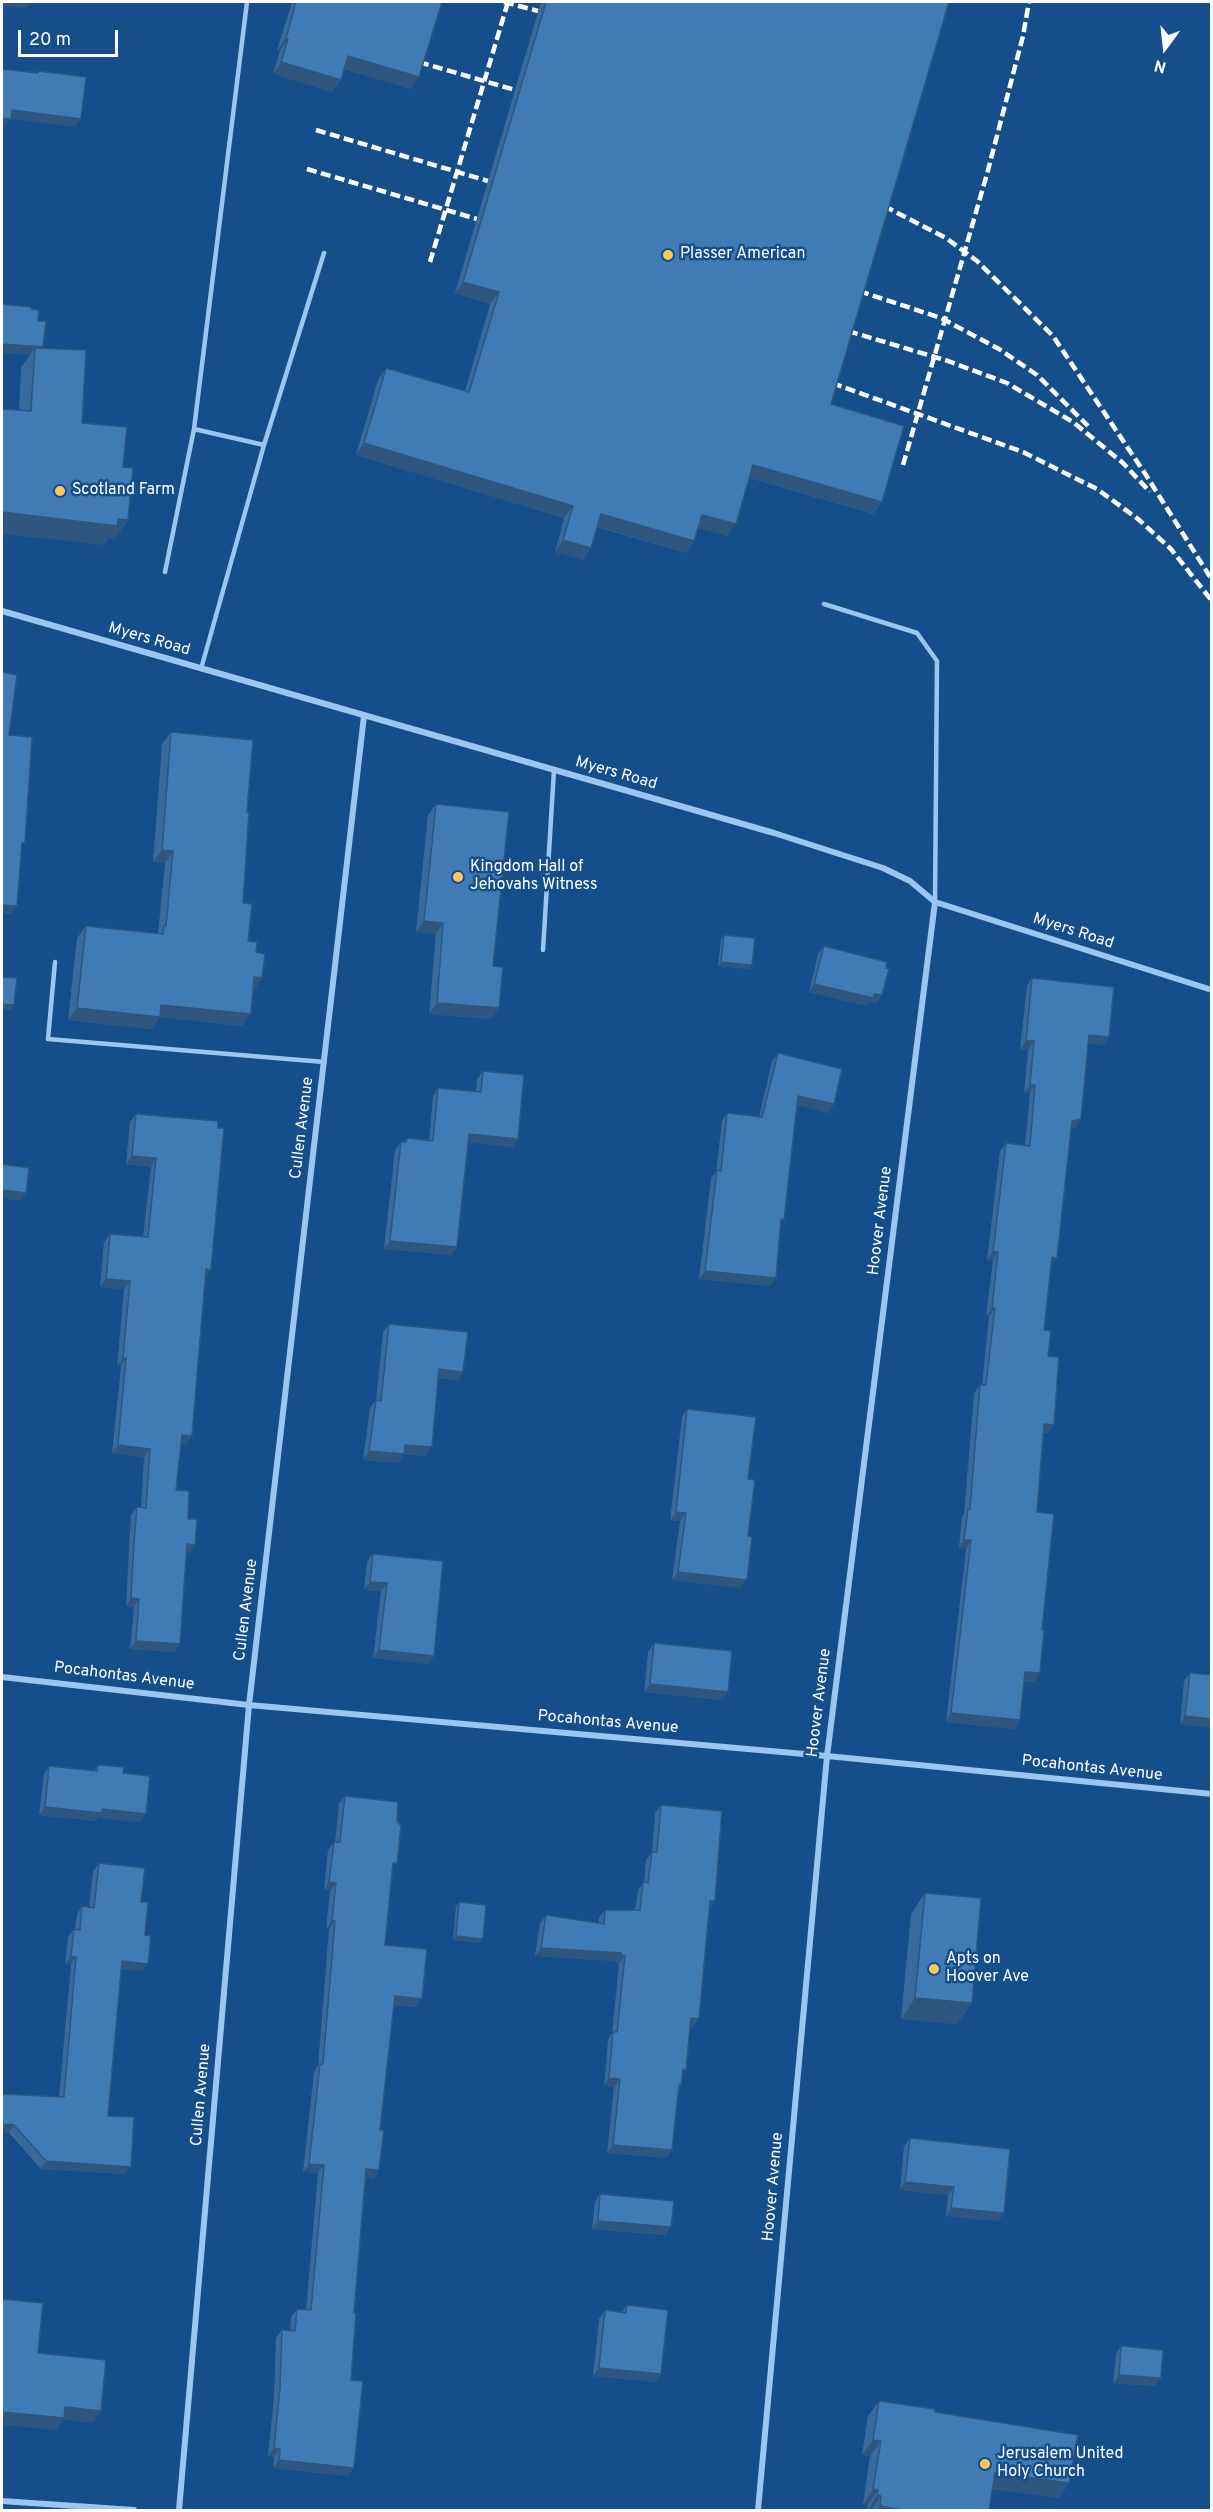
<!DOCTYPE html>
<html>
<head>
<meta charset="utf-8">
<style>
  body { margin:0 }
  #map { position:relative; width:1213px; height:2512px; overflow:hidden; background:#154e8a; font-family:Overpass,sans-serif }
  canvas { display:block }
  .frame { position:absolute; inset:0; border:3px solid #fff; pointer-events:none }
  .north { position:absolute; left:1135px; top:18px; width:60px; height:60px; -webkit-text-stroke:4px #154e8a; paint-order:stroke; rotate:195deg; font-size:16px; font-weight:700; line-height:24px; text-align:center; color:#fff }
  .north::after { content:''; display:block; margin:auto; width:21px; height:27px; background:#fff; clip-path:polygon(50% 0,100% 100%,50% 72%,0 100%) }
  .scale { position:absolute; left:18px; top:30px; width:100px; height:27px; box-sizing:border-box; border:3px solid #fff; border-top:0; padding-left:8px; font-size:18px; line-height:21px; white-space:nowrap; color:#fff; -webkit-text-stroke:4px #154e8a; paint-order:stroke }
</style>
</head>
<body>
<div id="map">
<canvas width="1213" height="2512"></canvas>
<div class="frame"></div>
<div class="north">N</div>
<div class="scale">20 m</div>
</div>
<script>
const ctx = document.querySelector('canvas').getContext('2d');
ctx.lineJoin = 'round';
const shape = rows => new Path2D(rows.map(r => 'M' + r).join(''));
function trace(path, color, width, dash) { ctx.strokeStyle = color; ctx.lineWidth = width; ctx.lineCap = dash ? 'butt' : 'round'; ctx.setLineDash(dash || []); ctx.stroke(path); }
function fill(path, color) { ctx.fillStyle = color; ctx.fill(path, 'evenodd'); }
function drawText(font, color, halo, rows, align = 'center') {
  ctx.font = font + ' Overpass,sans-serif'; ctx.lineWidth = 5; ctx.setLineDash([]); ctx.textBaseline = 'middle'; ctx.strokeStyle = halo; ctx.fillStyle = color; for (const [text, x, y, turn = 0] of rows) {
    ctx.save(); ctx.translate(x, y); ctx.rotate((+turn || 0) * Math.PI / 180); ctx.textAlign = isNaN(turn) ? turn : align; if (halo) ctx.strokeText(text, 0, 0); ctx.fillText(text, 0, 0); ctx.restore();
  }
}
trace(shape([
  [194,429,247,2],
  [165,572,194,429,264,445],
  [824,604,917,633,937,661,935,902],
  [201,669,264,445,324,253],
  [543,950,554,770],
  [55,962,48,1039,324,1062]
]), '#9cc6ef', 4.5);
trace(shape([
  [2,611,774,833,883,868,910,881,935,902,1212,990],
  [2,1677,249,1705,827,1756,1212,1794],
  [2,2501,134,2510],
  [179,2510,249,1705,364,716],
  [758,2510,827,1756,935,902]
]), '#9cc6ef', 6);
trace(shape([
  [504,2,538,11],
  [419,62,515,90],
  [316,130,488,181],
  [307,169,477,219],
  [884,206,946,238,977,261,1053,336,1146,475,1212,580],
  [430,262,508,2],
  [859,291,941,318,999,349,1037,375,1088,426],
  [848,331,948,361,1007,383,1073,422,1123,463,1150,492],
  [832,383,1023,452,1097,489,1138,519,1171,549,1212,601],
  [903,465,987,174,1023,36,1029,2]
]), '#fff', 4.5, [10, 4.5]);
fill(shape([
  [292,2,442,2,411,89,344,69,332,92,273,74,280,51,277,50],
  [541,2,949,2,831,404,882,502,873,514,750,478,728,536,698,528,694,541,686,553,597,527,591,548,583,560,555,552,564,518,356,455,378,380,386,368,465,391,490,304,455,293],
  [31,309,38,321,42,348,82,423,123,467,128,520,114,539,108,539,104,545,19,410,21,367,30,355],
  [171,732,247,812,243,903,248,941,256,952,262,978,254,990,242,1026,160,1017,151,1029,68,1020,77,938,86,926,158,934,165,863,153,862,162,744],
  [436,804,493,966,499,1008,491,1019,429,1014,436,934,416,932,428,815],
  [724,935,749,969,718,966,721,939],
  [824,946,882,995,876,1003,870,1002,867,1006,809,992,818,954],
  [1032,978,1103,1045,1088,1043,1075,1128,1071,1128,1051,1265,1044,1330,1048,1356,1048,1433,1044,1433,1037,1512,1042,1630,1040,1673,1034,1682,1024,1681,1020,1720,1014,1729,946,1722,966,1549,959,1548,962,1517,964,1514,974,1393,980,1385,982,1385,989,1316,986,1316,993,1260,987,1260,1000,1151,1006,1143,1025,1145,1030,1093,1024,1093,1028,1050,1020,1049,1027,986],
  [778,1053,834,1104,828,1113,797,1105,781,1224,776,1278,770,1286,699,1279,711,1178,716,1172,722,1121,727,1113,759,1117,772,1061],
  [483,1071,518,1139,512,1147,468,1142,457,1247,451,1255,384,1249,395,1150,401,1142,404,1142,407,1138,429,1140,433,1096,438,1088,476,1092,477,1079],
  [136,1114,218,1121,206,1278,186,1444,181,1444,176,1490,188,1519,195,1545,189,1553,186,1553,180,1644,174,1652,130,1649,134,1607,126,1606,129,1550,131,1515,137,1507,141,1508,144,1457,112,1453,121,1366,117,1366,124,1289,100,1287,104,1242,110,1234,143,1237,151,1167,126,1164,130,1122],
  [389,1324,463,1372,458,1380,438,1378,426,1456,404,1454,398,1463,363,1460,370,1408,376,1400,383,1332],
  [687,1409,748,1479,741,1588,672,1580,680,1521,670,1521,682,1417],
  [373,1554,434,1656,428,1664,373,1658,381,1591,364,1590,367,1562],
  [654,1643,722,1700,644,1692,648,1652],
  [1190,1673,1212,1728,1180,1724,1184,1681],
  [98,1765,123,1773,141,1822,98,1818,96,1821,39,1815,44,1774,49,1766,94,1771],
  [345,1796,393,1869,385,1945,416,2007,394,2005,380,2130,379,2170,374,2179,366,2178,354,2313,351,2380,348,2476,273,2468,274,2457,268,2456,274,2397,276,2338,282,2330,290,2331,291,2317,297,2309,306,2310,318,2173,303,2172,314,2072,318,2066,329,1929,326,1929,330,1891,324,1890,328,1850,334,1842,335,1842,339,1804],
  [661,1805,709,1909,694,2027,691,2027,667,2158,607,2153,614,2087,604,2086,608,2040,612,2033,619,1964,615,1963,616,1961,535,1956,540,1923,546,1915,599,1923,599,1918,605,1910,635,1910,638,1890,644,1882,646,1860,652,1852,655,1813],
  [99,1863,141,1902,142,1971,121,1969,108,2116,125,2174,41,2169,9,2133,2,2132,59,2097,71,1964,65,1964,68,1937,74,1929,75,1929,77,1914,82,1906,89,1907,93,1871],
  [925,1893,972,2003,957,2024,901,2019,911,1914],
  [459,1902,483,1939,480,1943,453,1940,456,1906],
  [910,2138,1004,2213,998,2221,946,2216,948,2195,900,2190,904,2146],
  [600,2194,665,2235,592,2229,595,2202],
  [627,2305,661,2374,655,2382,593,2376,599,2319,605,2310,622,2312],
  [1121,2346,1155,2386,1113,2383,1116,2354],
  [879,2401,935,2412,1069,2483,1059,2498,992,2489,989,2511,867,2511,868,2505,863,2505,870,2456,862,2455,868,2416]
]), '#386a9c');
fill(shape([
  [2,2,32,2,26,9,2,6],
  [286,38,288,39,280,51,277,50],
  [348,56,419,77,411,89,339,68],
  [281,62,341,80,332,92,273,74],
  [12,110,81,119,75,127,10,119,5,127,2,127,2,118],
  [463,282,499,292,490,304,455,293],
  [2,344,43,347,35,348,30,355,2,353],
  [364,443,573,506,564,518,356,455],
  [753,465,882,502,873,514,745,476],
  [2,512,118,519,128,520,114,539,108,539,104,545,2,534],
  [601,514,694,541,686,553,593,525],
  [702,515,736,524,728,536,694,527],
  [563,540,591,548,583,560,555,552],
  [162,850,173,851,165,863,153,862],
  [2,905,17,906,11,914,2,914],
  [424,921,443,923,436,934,416,932],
  [721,962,752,965,749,969,718,966],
  [254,977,262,978,254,990],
  [814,984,874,994,882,995,876,1003,870,1002,867,1006,809,992],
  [437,1003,499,1008,491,1019,429,1014],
  [2,1004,14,1005,11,1010,2,1009],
  [161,1005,251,1014,242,1026,160,1017,151,1029,68,1020,77,1008],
  [1089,1035,1109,1037,1103,1045,1084,1043],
  [1026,1041,1034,1041,1028,1050,1020,1049],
  [1030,1085,1035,1085,1030,1093,1024,1093],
  [798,1096,834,1104,828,1113,792,1104],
  [1081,1119,1075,1128,1066,1130,1072,1121],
  [469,1134,518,1139,512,1147,463,1142],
  [132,1156,156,1158,151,1167,126,1164],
  [2,1190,26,1193,20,1201,2,1198],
  [390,1241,457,1247,451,1255,384,1249],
  [993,1252,998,1252,993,1260,987,1260],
  [1052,1257,1057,1258,1051,1266],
  [206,1269,211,1270,206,1278,200,1277],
  [705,1271,776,1278,770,1286,699,1279],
  [106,1279,130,1281,124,1289,100,1287],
  [992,1308,995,1308,989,1316,986,1316],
  [123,1358,126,1358,121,1366,117,1366],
  [439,1369,463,1372,458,1380,433,1377],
  [1044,1424,1054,1425,1048,1433,1039,1432],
  [182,1435,192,1436,186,1444,176,1443],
  [118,1445,150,1449,144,1457,112,1453],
  [405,1445,432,1447,426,1456,399,1453],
  [369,1451,404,1454,398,1463,363,1460],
  [676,1512,686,1513,680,1521,670,1521],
  [964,1540,971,1540,966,1549,959,1548],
  [187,1544,195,1545,189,1553,181,1553],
  [678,1572,747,1580,741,1588,672,1580],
  [370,1582,387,1583,381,1591,364,1590],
  [131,1598,139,1599,134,1607,126,1606],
  [136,1641,180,1644,174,1652,130,1649],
  [379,1650,434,1656,428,1664,373,1658],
  [1025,1672,1040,1673,1034,1682,1019,1680],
  [650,1684,728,1692,722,1700,644,1692],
  [951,1713,1020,1720,1014,1729,946,1722],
  [1185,1716,1212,1719,1212,1728,1180,1724],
  [45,1807,102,1809,146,1814,141,1822,98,1818,96,1821,39,1815],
  [329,1882,336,1883,330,1891,324,1890],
  [710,1901,715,1901,709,1909],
  [332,1921,335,1921,329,1929,326,1929],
  [456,1936,483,1939,480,1943,453,1940],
  [541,1948,621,1953,616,1961,535,1956],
  [621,1955,625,1956,619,1964,615,1963],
  [71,1956,76,1957,71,1964,65,1964],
  [122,1961,148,1964,142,1971,117,1969],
  [395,1996,422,1999,416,2007,389,2004],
  [915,1998,972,2003,957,2024,901,2019],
  [691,2018,699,2019,694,2027,686,2026],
  [609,2078,620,2079,614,2087,604,2086],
  [2,2124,14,2125,9,2133,2,2132],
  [613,2145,672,2150,667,2158,607,2153],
  [46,2161,131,2167,125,2174,41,2169],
  [309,2164,324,2165,318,2173,303,2172],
  [366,2169,379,2170,374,2179,361,2177],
  [905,2182,954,2187,948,2195,900,2190],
  [951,2208,1004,2213,998,2221,946,2216],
  [598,2221,671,2227,665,2235,592,2229],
  [599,2368,661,2374,655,2382,593,2376],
  [1119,2375,1161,2378,1155,2386,1113,2383],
  [65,2407,101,2411,93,2423,63,2420,56,2430,2,2425,2,2412],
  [873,2440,881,2441,870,2456,862,2455],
  [274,2448,280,2449,274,2457,268,2456],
  [279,2460,354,2468,348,2476,273,2468],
  [995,2473,1069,2483,1059,2498,984,2488],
  [873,2489,878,2490,868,2505,863,2505],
  [877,2495,881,2496,871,2511,867,2511],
  [880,2506,906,2511,877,2511]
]), '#2e567f');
const building = shape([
  [296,2,442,2,419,77,348,56,341,80,281,62,288,39,286,38,296,2],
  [546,2,949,2,831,404,904,426,882,502,753,465,736,524,702,515,694,541,601,514,591,548,563,540,573,506,364,443,386,368,469,392,499,292,463,282,546,2],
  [2,69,38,73,38,71,86,77,81,119,12,110,11,119,2,118,2,69],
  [2,304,31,307,31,309,39,310,38,321,46,321,43,347,2,344,2,304],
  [35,348,86,350,82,423,127,427,123,467,133,468,128,520,118,519,117,526,2,512,2,409,31,411,35,348],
  [2,672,17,675,9,735,32,737,25,843,22,843,17,906,2,905,2,672],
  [171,732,253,740,247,812,249,812,243,903,252,904,248,941,257,942,256,952,265,954,262,978,254,977,251,1014,161,1005,160,1017,77,1008,86,926,163,934,164,926,166,926,173,851,162,850,171,732],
  [436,804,509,812,493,966,503,967,499,1008,437,1003,443,923,424,921,436,804],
  [724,935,755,938,752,965,721,962,724,935],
  [824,946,887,962,886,968,889,969,882,995,874,994,873,998,814,984,824,946],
  [2,977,17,978,14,1005,2,1004,2,977],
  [1032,978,1114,987,1109,1037,1089,1035,1081,1119,1072,1121,1057,1258,1052,1257,1044,1330,1051,1331,1048,1356,1059,1357,1054,1425,1044,1424,1037,1512,1054,1514,1042,1630,1044,1630,1040,1673,1025,1672,1020,1720,951,1713,971,1540,964,1540,968,1509,970,1509,980,1385,986,1385,995,1308,992,1308,998,1252,993,1252,1006,1143,1030,1146,1035,1085,1030,1085,1034,1041,1026,1041,1032,978],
  [778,1053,842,1069,834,1104,798,1096,784,1220,781,1219,776,1278,705,1271,717,1170,721,1171,727,1113,762,1117,778,1053],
  [483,1071,524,1075,518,1139,469,1134,457,1247,390,1241,401,1142,406,1142,407,1138,433,1141,438,1088,481,1092,483,1071],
  [136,1114,218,1121,218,1128,224,1128,211,1270,206,1269,192,1436,182,1435,176,1490,189,1491,188,1519,197,1519,195,1545,187,1544,180,1644,136,1641,139,1599,131,1598,134,1542,137,1507,146,1508,150,1449,118,1445,126,1358,123,1358,130,1281,106,1279,110,1234,148,1237,156,1158,132,1156,136,1114],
  [2,1164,29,1168,26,1193,2,1190,2,1164],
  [389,1324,468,1332,463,1372,439,1369,432,1447,405,1445,404,1454,369,1451,376,1400,381,1401,389,1324],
  [687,1409,756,1417,748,1479,755,1480,748,1536,752,1537,747,1580,678,1572,686,1513,676,1512,687,1409],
  [373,1554,443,1561,434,1656,379,1650,387,1583,370,1582,373,1554],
  [654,1643,732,1651,728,1692,650,1684,654,1643],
  [1190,1673,1212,1675,1212,1719,1185,1716,1190,1673],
  [98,1765,124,1767,123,1773,150,1776,146,1814,102,1809,102,1813,45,1807,49,1766,97,1771,98,1765],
  [345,1796,398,1802,397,1821,401,1826,397,1864,393,1863,385,1945,427,1949,422,1999,395,1996,380,2130,384,2130,379,2170,366,2169,354,2313,356,2313,351,2380,363,2381,354,2468,279,2460,280,2449,274,2448,280,2388,282,2330,295,2331,297,2309,311,2310,324,2165,309,2164,320,2064,323,2064,335,1921,332,1921,336,1883,329,1882,334,1842,340,1842,345,1796],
  [661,1805,722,1811,715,1901,710,1901,699,2019,691,2018,686,2070,683,2069,681,2086,679,2085,672,2150,613,2145,620,2079,609,2078,613,2032,617,2032,625,1956,621,1955,621,1953,541,1948,546,1915,604,1924,605,1910,640,1910,643,1882,648,1883,652,1852,657,1852,661,1805],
  [99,1863,145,1868,141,1902,148,1902,145,1935,151,1936,148,1964,122,1961,108,2116,134,2117,131,2167,46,2161,14,2125,2,2124,2,2094,64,2097,76,1957,71,1956,74,1929,80,1930,82,1906,94,1908,99,1863],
  [925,1893,981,1898,972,2003,915,1998,925,1893],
  [459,1902,486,1905,483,1939,456,1936,459,1902],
  [910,2138,1010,2149,1004,2213,951,2208,954,2187,905,2182,910,2138],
  [600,2194,674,2201,671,2227,598,2221,600,2194],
  [2,2299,43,2303,38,2353,106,2360,101,2411,65,2407,64,2418,2,2412,2,2299],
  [627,2305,668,2310,661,2374,599,2368,605,2310,626,2313,627,2305],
  [1121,2346,1163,2350,1161,2378,1119,2375,1121,2346],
  [879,2401,935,2409,935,2412,1078,2435,1069,2483,995,2473,989,2511,906,2511,880,2506,881,2496,877,2495,878,2490,873,2489,881,2441,873,2440,879,2401]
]);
fill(building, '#417bb5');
trace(building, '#2e567f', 1.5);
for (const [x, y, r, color] of [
  [668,255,6,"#ffc75a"],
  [60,491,6,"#ffc75a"],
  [458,877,6,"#ffc75a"],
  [934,1969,6,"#ffc75a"],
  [985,2464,6,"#ffc75a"]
]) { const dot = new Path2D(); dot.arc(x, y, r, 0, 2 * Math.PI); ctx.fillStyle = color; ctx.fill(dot); trace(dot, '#154e8a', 2); }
drawText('16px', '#fff', '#154e8a', [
  ["Plasser American",680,255],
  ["Scotland Farm",72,491],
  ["Kingdom Hall of",470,868],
  ["Jehovahs Witness",470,886],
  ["Apts on",946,1960],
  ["Hoover Ave",946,1978],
  ["Jerusalem United",997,2455],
  ["Holy Church",997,2473]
], 'left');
drawText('16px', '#fff', '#154e8a', [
  ["Myers Road",149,640,16],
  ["Myers Road",616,774,16],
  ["Myers Road",1073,932,18],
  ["Cullen Avenue",303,1128,-83],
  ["Hoover Avenue",881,1221,-83],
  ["Cullen Avenue",247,1610,-83],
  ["Pocahontas Avenue",124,1677,7],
  ["Hoover Avenue",820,1703,-83],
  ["Pocahontas Avenue",608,1723,5],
  ["Pocahontas Avenue",1092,1769,6],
  ["Cullen Avenue",202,2095,-85],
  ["Hoover Avenue",774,2187,-85]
]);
</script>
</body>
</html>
